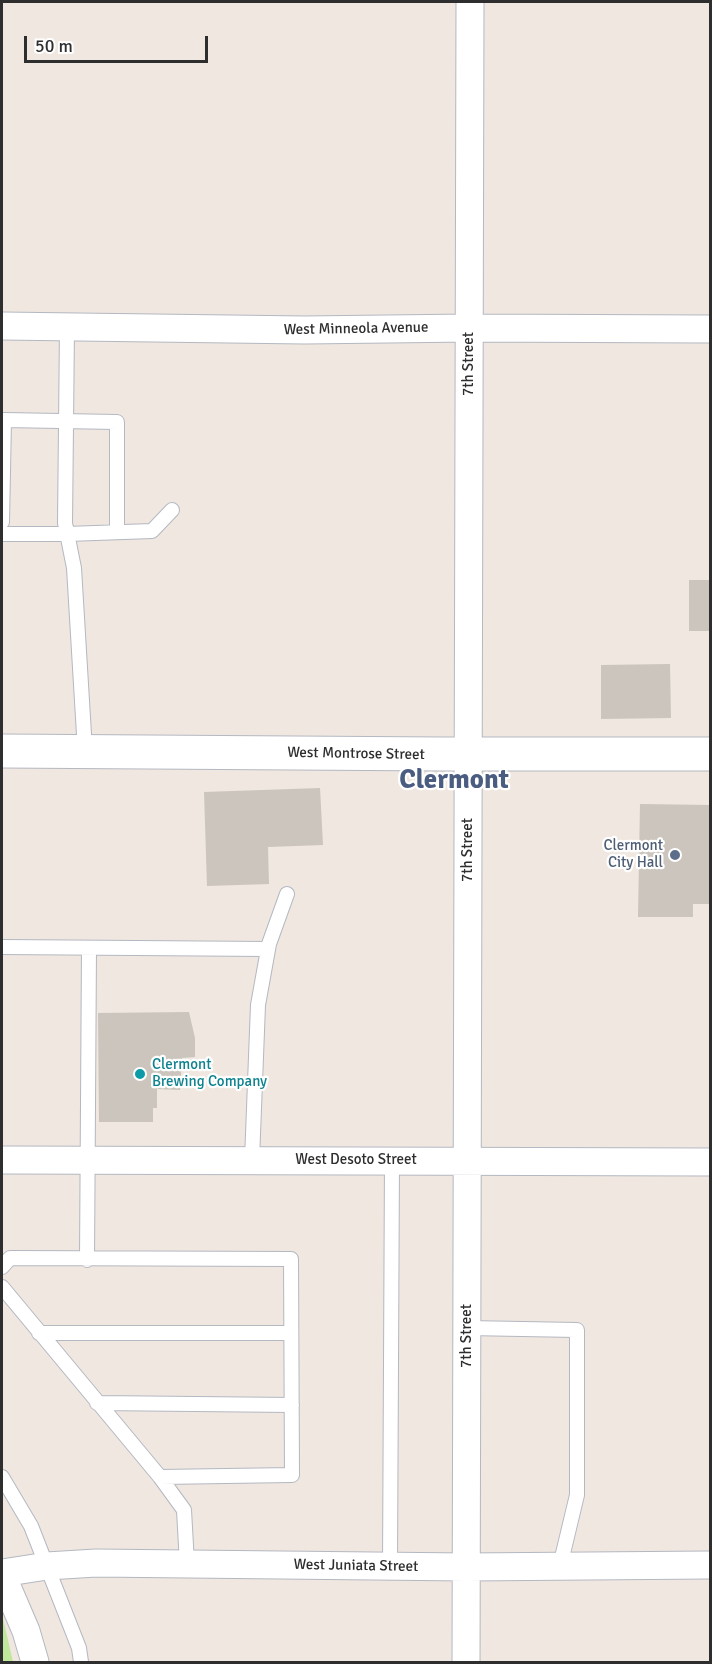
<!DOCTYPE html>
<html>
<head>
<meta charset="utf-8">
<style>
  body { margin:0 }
  #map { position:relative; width:712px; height:1664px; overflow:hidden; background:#efe7e0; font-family:Signika,sans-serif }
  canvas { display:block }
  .frame { position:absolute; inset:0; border:3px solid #2e2e2e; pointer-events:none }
  .scale { position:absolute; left:24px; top:36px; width:184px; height:27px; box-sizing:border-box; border:3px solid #2e2e2e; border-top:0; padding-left:8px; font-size:18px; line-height:21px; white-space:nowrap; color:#2e2e2e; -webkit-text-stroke:4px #fff; paint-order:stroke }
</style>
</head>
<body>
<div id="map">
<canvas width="712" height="1664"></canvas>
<div class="frame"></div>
<div class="scale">50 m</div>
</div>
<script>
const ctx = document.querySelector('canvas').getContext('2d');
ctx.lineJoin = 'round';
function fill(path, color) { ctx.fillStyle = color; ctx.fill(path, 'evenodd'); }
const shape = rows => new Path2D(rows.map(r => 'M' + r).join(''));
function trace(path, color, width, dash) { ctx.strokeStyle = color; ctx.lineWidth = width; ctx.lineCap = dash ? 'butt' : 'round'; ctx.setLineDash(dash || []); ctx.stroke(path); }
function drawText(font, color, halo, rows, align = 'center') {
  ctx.font = font + ' Signika,sans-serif'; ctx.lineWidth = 4.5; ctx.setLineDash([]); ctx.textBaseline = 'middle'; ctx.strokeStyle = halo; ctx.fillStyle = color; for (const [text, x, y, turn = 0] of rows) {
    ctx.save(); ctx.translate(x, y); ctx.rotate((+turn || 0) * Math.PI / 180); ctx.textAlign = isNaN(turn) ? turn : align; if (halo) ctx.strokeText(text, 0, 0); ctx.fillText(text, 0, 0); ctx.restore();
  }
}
fill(shape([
  [2,1614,13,1662,2,1662]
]), '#c0e79b');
fill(shape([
  [689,580,710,580,710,631,689,631],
  [670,664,671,718,601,719,601,665],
  [320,788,323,845,268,847,269,884,207,886,204,792],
  [640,804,710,805,710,904,693,904,693,917,638,917],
  [189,1012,195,1038,195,1057,182,1058,180,1090,157,1089,157,1108,153,1108,153,1122,99,1122,98,1013]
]), '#cbc5be');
const lane = shape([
  [67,327,65,523,74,568,85,751],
  [2,522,4,420,117,422,117,531],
  [2,534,67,534,152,531,172,510],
  [2,947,268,949],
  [252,1160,258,1005,269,944,287,894],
  [87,1260,89,948],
  [2,1267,10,1258,291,1259,292,1475,160,1477],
  [2,1287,160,1477,184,1510,187,1564],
  [467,1328,577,1330,577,1495,560,1566],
  [39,1333,291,1333],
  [97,1403,292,1405],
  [2,1477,31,1526,79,1648,81,1662],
  [390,1566,392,1160]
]);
const street = shape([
  [2,326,305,330,469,328,710,329],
  [2,1160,710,1162],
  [2,1573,47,1566,96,1563,466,1567,710,1565],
  [2,1575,26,1631,35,1662],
  [466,1662,470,2]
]);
const secondary = shape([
  [2,751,441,754,710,754]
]);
trace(lane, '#b4b8c1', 16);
trace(street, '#b4b8c1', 29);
trace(secondary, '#b4b8c1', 35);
trace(lane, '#fff', 14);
trace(street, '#fff', 27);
trace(secondary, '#fff', 33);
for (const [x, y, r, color] of [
  [675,855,6,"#5c6f8a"],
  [140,1074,6,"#0f9aa8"]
]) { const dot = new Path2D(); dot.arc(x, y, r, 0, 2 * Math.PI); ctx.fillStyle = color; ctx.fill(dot); trace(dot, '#fff', 2); }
drawText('15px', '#2e2e2e', '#fff', [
  ["West Minneola Avenue",356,329,-1],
  ["7th Street",469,364,-90],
  ["West Montrose Street",356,754,1],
  ["7th Street",468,850,-90],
  ["West Desoto Street",356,1160],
  ["7th Street",467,1336,-90],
  ["West Juniata Street",356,1566,1]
]);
drawText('15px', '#4e5e75', '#fff', [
  ["Clermont",663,846],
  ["City Hall",663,863]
], 'right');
drawText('15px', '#0d838f', '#fff', [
  ["Clermont",152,1065],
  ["Brewing Company",152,1082]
], 'left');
drawText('bold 27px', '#4b5c81', '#fff', [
  ["Clermont",454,781]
]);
</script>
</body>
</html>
